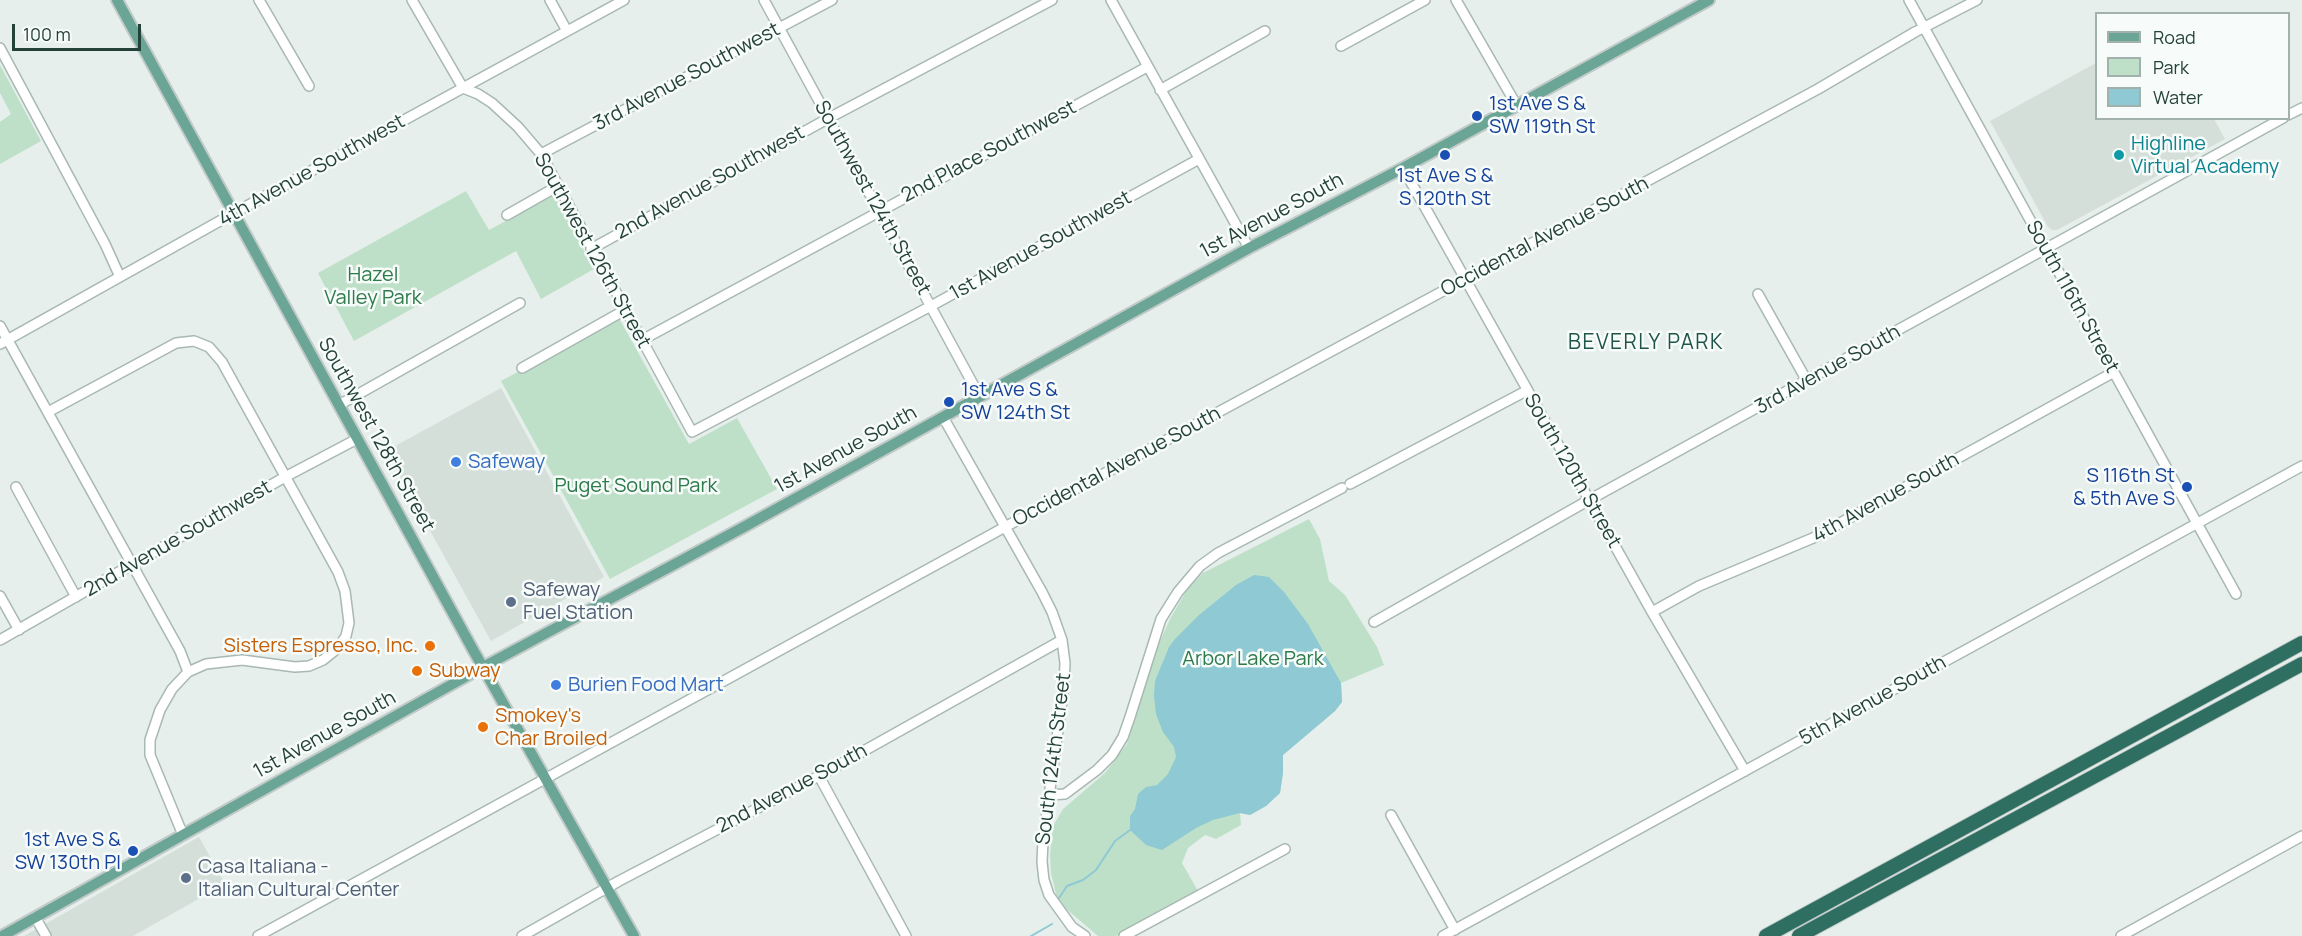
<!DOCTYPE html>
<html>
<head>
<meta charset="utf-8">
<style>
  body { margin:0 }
  #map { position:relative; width:2302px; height:936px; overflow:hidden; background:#e6efeb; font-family:Manrope,sans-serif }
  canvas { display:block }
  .legend { position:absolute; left:2095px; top:12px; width:195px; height:108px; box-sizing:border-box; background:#f7fbf9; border:2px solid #a3b1ad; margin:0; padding:8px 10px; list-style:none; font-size:18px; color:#24423a }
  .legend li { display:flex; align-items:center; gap:12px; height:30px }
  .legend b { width:30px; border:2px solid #a3b1ad }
  .scale { position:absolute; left:12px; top:24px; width:129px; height:27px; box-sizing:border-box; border:3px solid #24423a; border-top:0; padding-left:8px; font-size:18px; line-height:21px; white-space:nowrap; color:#24423a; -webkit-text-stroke:4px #f7fbf9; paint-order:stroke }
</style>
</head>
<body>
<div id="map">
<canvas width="2302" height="936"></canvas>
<ul class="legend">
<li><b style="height:8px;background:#6aa596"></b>Road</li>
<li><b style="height:16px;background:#bfe0c8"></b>Park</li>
<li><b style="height:16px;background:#8ec9d4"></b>Water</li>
</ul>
<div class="scale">100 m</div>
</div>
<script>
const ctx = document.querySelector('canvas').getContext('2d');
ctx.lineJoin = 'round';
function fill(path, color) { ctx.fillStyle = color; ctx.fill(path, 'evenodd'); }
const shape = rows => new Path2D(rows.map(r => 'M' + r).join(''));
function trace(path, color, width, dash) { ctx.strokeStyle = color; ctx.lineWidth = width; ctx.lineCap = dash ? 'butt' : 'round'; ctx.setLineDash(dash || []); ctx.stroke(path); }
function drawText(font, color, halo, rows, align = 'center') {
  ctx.font = font + ' Manrope,sans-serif'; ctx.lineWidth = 5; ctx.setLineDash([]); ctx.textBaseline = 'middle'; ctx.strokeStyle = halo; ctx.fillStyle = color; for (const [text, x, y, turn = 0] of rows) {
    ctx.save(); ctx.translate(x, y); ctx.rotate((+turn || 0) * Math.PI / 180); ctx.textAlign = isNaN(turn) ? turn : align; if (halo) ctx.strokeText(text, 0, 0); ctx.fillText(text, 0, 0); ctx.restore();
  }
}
fill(shape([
  [2096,63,2096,118,2214,119,2225,139,2057,230,2052,230,2048,227,1990,121],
  [501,388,604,577,491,641,386,451],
  [199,837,225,884,133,936,24,936]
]), '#d4dfda');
fill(shape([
  [0,65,41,141,0,164,0,122,11,114,0,93],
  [466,191,489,230,554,195,594,269,541,299,516,251,354,341,318,273],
  [619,318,689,444,737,418,777,489,610,579,501,381],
  [1309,519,1320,539,1329,581,1345,595,1377,647,1384,665,1341,683,1342,702,1335,711,1283,755,1283,773,1280,793,1266,806,1250,815,1240,813,1241,825,1216,839,1205,835,1188,848,1182,863,1198,891,1116,936,1098,936,1064,907,1056,894,1051,873,1050,855,1053,826,1063,809,1105,773,1127,744,1153,657,1170,619,1188,588,1203,573]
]), '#bfe0c8');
fill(shape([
  [1254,575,1269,577,1284,592,1308,624,1341,683,1342,702,1335,711,1283,755,1283,773,1280,793,1266,806,1250,815,1240,813,1213,820,1196,828,1162,850,1146,845,1130,830,1130,816,1135,809,1138,794,1146,787,1157,785,1168,774,1176,757,1174,747,1163,732,1156,714,1154,696,1155,681,1169,647,1175,639,1199,615,1236,585]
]), '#8ec9d4');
trace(shape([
  [1059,898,1067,886,1083,880,1096,870,1115,841,1130,830],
  [1031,936,1052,924]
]), '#8ec9d4', 2);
const minor = shape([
  [259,0,309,86],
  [412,0,463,88,478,94,492,103,518,127,541,154,692,432,931,306,1199,159],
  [550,0,567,31],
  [764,0,980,397],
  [1111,0,1249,248],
  [1456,0,1517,106],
  [1909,0,2236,594],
  [1341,46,1425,0],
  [0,48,105,244,120,277],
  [1160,90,1265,31],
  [2288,115,2302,108],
  [541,154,832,0],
  [1403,168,1652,612,1745,771],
  [507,215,558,186],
  [591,249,829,118,1052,0],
  [1758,294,1807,381],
  [0,326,180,651,188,672],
  [642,340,1147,67],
  [0,344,234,213,624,0],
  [522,368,625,310],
  [339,405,520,303],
  [48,412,176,343,194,341,209,347,222,362,338,572,345,591,349,623,346,636,338,648,323,660,309,666,295,667,242,660,206,664,188,672,172,689,160,710,150,740,150,755,183,835],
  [943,417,1042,592,1052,612,1062,640,1065,663,1064,686,1043,841,1042,862,1044,880,1049,895,1072,927,1085,936],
  [1350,484,1526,391],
  [16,487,76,597],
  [0,596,19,630],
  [1652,612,1699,586,1813,538,2114,372],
  [1374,622,1589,500,2283,118],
  [0,640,285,477,357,439],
  [819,776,906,936],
  [1049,795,1065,794,1097,770,1112,755,1123,737,1130,717,1161,619,1178,592,1200,566,1218,553,1342,488],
  [1391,815,1455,930],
  [35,917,46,936],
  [258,936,1005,527,1818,89,1915,32,1977,0],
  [522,936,619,881,819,776,1062,640],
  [1124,936,1285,849],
  [1443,936,2302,466],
  [2121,936,2302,836]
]);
const major = shape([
  [117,0,472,648,634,936],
  [2,936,483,667,742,528,1249,248,1403,168,1709,0]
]);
const highway = shape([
  [1766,936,2302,643],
  [1799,936,2302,664]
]);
trace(minor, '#a8b8b2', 12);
trace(major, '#c2cac8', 14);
trace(highway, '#c2cac8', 16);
trace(minor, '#fff', 9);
trace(major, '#6aa596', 10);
trace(highway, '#2f6f62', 14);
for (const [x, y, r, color] of [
  [1477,116,6,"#1a4fb4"],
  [1445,155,6,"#1a4fb4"],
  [2119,155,6,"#0f9aa8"],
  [949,402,6,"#1a4fb4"],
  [456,462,6,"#3f7fe0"],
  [2187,487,6,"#1a4fb4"],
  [511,602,6,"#5c6f8a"],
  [430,646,6,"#e8710a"],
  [417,671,6,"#e8710a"],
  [556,685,6,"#3f7fe0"],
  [483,727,6,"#e8710a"],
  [133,851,6,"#1a4fb4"],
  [186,878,6,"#5c6f8a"]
]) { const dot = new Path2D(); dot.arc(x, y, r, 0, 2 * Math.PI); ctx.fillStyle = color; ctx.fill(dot); trace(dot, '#f7fbf9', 2); }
drawText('20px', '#24423a', '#f7fbf9', [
  ["3rd Avenue Southwest",687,77,-28],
  ["2nd Place Southwest",989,152,-28],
  ["4th Avenue Southwest",312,171,-29],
  ["2nd Avenue Southwest",710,183,-29],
  ["Southwest 124th Street",872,198,61],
  ["1st Avenue South",1272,216,-28],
  ["Occidental Avenue South",1545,237,-28],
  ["1st Avenue Southwest",1041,246,-29],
  ["Southwest 126th Street",592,251,61],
  ["South 116th Street",2072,297,61],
  ["3rd Avenue South",1828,370,-29],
  ["Southwest 128th Street",376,435,61],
  ["1st Avenue South",846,450,-29],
  ["Occidental Avenue South",1117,467,-28],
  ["South 120th Street",1572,471,60],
  ["4th Avenue South",1886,498,-29],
  ["2nd Avenue Southwest",178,539,-30],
  ["5th Avenue South",1873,701,-29],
  ["1st Avenue South",325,735,-29],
  ["South 124th Street",1054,759,-83],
  ["2nd Avenue South",792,789,-28]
]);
drawText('20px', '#164399', '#f7fbf9', [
  ["1st Ave S &",1489,104],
  ["SW 119th St",1489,127],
  ["1st Ave S &",1445,176,"center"],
  ["S 120th St",1445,199,"center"],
  ["1st Ave S &",961,390],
  ["SW 124th St",961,413],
  ["S 116th St",2175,476,"right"],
  ["& 5th Ave S",2175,499,"right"],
  ["1st Ave S &",121,840,"right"],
  ["SW 130th Pl",121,863,"right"]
], 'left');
drawText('20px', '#0d838f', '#f7fbf9', [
  ["Highline",2131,144],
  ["Virtual Academy",2131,167]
], 'left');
drawText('20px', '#2d7a4b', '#f7fbf9', [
  ["Hazel",373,275],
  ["Valley Park",373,298],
  ["Puget Sound Park",636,486],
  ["Arbor Lake Park",1253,659]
]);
drawText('20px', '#366cbe', '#f7fbf9', [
  ["Safeway",468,462],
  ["Burien Food Mart",568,685]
], 'left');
drawText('20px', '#4e5e75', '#f7fbf9', [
  ["Safeway",523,590],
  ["Fuel Station",523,613],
  ["Casa Italiana -",198,867],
  ["Italian Cultural Center",198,890]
], 'left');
drawText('20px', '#c56008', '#f7fbf9', [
  ["Sisters Espresso, Inc.",418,646,"right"],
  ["Subway",429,671],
  ["Smokey's",495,716],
  ["Char Broiled",495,739]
], 'left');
ctx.letterSpacing = '1.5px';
drawText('21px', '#1f5548', '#f7fbf9', [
  ["BEVERLY PARK",1646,343]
]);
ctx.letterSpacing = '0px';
</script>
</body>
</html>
